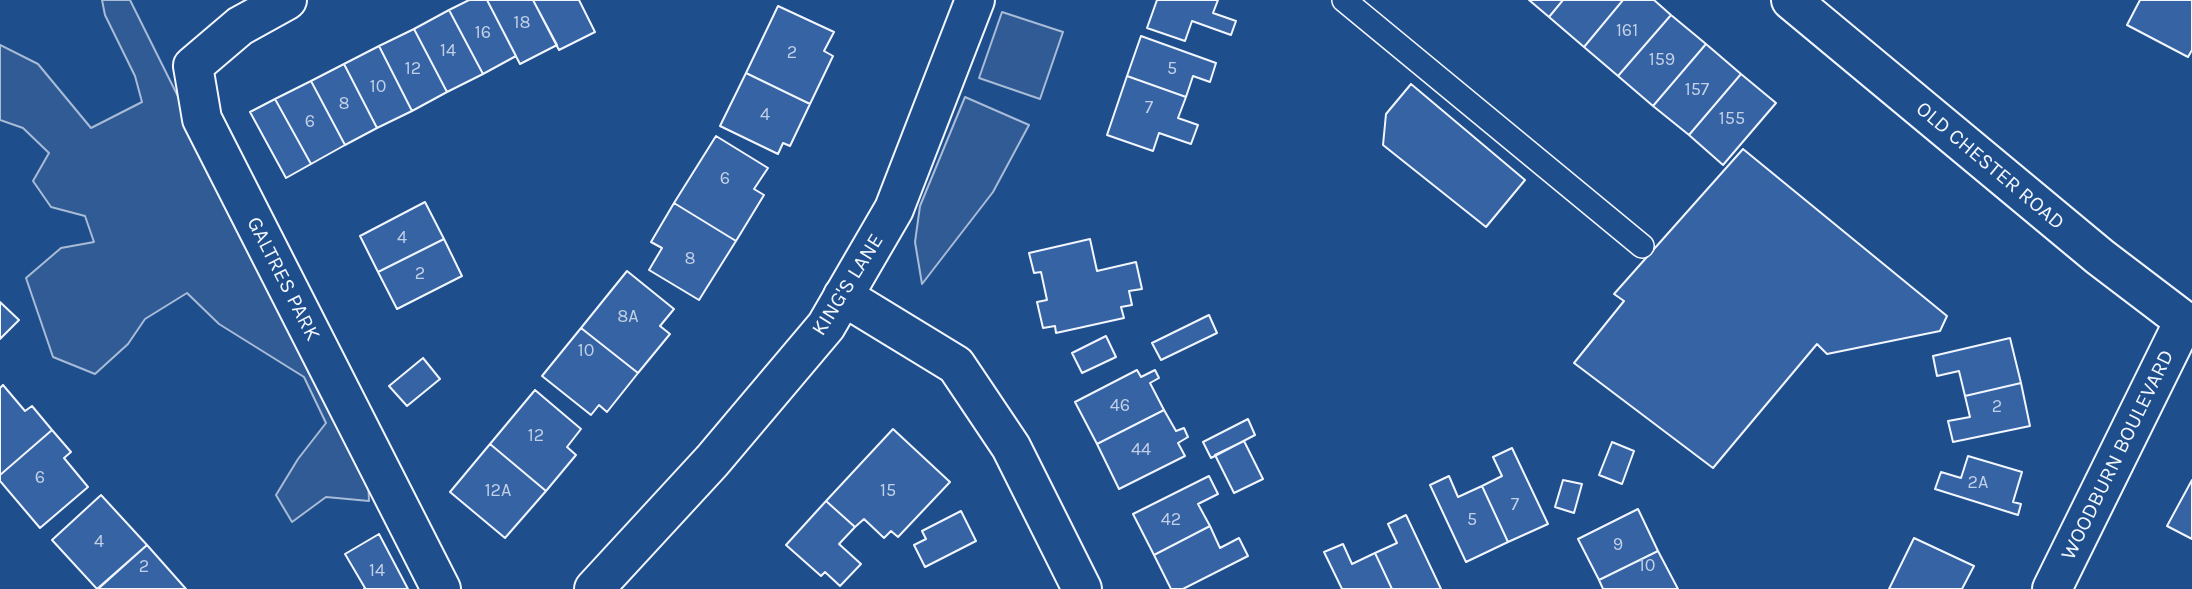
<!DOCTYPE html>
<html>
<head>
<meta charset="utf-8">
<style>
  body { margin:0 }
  canvas { display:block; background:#1f4e8c }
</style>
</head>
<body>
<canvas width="2192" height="589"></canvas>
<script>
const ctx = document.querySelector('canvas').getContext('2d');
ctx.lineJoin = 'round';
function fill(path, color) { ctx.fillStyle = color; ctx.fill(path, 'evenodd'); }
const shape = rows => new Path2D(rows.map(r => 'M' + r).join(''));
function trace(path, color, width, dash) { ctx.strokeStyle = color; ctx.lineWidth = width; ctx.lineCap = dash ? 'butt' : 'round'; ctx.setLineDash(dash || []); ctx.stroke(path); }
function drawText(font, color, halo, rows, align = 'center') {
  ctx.font = font + ' Karla,sans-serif'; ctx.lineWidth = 5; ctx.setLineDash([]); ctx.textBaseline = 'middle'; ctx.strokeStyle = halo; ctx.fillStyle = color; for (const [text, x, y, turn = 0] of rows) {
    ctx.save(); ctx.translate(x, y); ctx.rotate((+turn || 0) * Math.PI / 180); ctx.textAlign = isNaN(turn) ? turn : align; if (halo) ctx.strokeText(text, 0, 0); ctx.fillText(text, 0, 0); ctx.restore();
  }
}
const green = shape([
  [102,0,130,0,368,478,369,501,326,497,292,522,276,495,298,459,326,423,304,377,219,324,187,293,145,319,128,344,95,374,53,357,26,278,61,248,94,242,85,216,51,207,33,181,49,153,23,128,0,120,0,45,38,64,91,128,142,102,135,76,105,15,102,0],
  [1002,12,1063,32,1040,99,979,78,1002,12],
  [965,97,1029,125,993,192,922,284,915,242,920,206,965,97]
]);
fill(green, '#305b95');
trace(green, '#a8bbd7', 2);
const building = shape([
  [469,0,487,0,516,56,483,74,449,10,469,0],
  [487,0,533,0,557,45,520,64,487,0],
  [533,0,579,0,595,32,559,50,533,0],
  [1157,0,1218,0,1213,13,1236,21,1231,35,1192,21,1185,41,1147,28,1157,0],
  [1529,0,1563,0,1549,17,1529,0],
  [1563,0,1623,0,1584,47,1549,17,1563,0],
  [1623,0,1654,0,1671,15,1618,76,1584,47,1623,0],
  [2140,0,2192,0,2192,50,2188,57,2127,25,2140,0],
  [778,6,834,32,824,51,833,56,810,104,746,73,778,6],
  [449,10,483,74,447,92,414,29,449,10],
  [1671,15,1706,44,1653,106,1618,76,1671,15],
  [414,29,447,92,412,111,379,46,414,29],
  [1141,36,1216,63,1210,82,1193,76,1186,97,1127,76,1141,36],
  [1706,44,1741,74,1689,135,1653,106,1706,44],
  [379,46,412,111,377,128,344,64,379,46],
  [344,64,377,128,345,145,311,81,344,64],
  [746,73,810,104,790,146,783,143,778,154,720,126,746,73],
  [1741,74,1776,103,1723,165,1689,135,1741,74],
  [1127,76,1186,97,1178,118,1198,125,1191,144,1159,133,1153,151,1107,135,1127,76],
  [311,81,345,145,311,164,275,99,311,81],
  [1411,84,1525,180,1486,227,1383,145,1386,114,1411,84],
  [275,99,311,164,286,178,250,112,275,99],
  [716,136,768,168,754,189,764,195,736,241,674,203,716,136],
  [1743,149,1947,316,1940,331,1827,354,1817,344,1713,468,1574,363,1624,301,1614,294,1743,149],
  [425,202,444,239,378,272,360,236,425,202],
  [674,203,736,241,699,300,649,270,662,248,651,242,674,203],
  [444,239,462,276,397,309,378,272,444,239],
  [1090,239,1097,271,1136,262,1142,289,1129,291,1132,305,1121,307,1124,318,1056,333,1055,326,1043,328,1037,302,1047,300,1041,272,1034,273,1029,253,1090,239],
  [627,271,674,309,660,326,670,334,638,373,581,328,627,271],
  [0,302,19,320,0,339,0,302],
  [1209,315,1217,333,1161,360,1152,343,1209,315],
  [581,328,638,373,607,412,599,405,591,415,542,376,581,328],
  [1106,336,1116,357,1082,373,1072,353,1106,336],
  [2010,338,2021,383,1965,396,1959,371,1937,376,1933,356,2010,338],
  [423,358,440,379,407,406,389,386,423,358],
  [1137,370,1141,377,1155,370,1159,378,1150,383,1164,410,1097,444,1075,402,1137,370],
  [2021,383,2030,426,1953,442,1948,421,1970,417,1965,396,2021,383],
  [3,385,25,411,32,406,52,430,0,475,0,388,3,385],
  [535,390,581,429,567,447,576,455,546,491,490,444,535,390],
  [1164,410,1176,431,1184,428,1188,437,1178,443,1185,456,1119,489,1097,444,1164,410],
  [1248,419,1255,435,1211,458,1203,442,1248,419],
  [893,429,950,482,898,537,891,531,884,538,864,519,855,527,826,501,893,429],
  [52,430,71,452,64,458,88,487,40,528,0,481,0,475,52,430],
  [1244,441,1263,479,1234,493,1215,455,1244,441],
  [1612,442,1634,451,1622,484,1599,475,1612,442],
  [490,444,546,491,505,538,450,492,490,444],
  [1512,448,1548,524,1508,542,1482,486,1502,476,1493,457,1512,448],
  [1968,456,2022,472,2013,502,2021,504,2018,515,1935,489,1941,472,1961,478,1968,456],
  [1209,476,1218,494,1198,504,1210,526,1154,555,1133,514,1209,476],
  [1449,476,1458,497,1482,486,1508,542,1466,562,1430,485,1449,476],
  [1563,480,1582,484,1574,513,1555,507,1563,480],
  [2192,480,2192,539,2167,526,2192,480],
  [101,495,147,545,97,589,52,540,101,495],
  [826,501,855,527,839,544,861,564,840,586,825,572,821,576,786,545,826,501],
  [1638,509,1658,551,1599,580,1578,539,1638,509],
  [961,511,976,541,925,567,914,545,926,539,922,531,961,511],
  [1406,515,1441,589,1392,589,1375,553,1397,543,1388,524,1406,515],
  [1210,526,1220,548,1239,538,1248,556,1183,589,1171,589,1154,555,1210,526],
  [379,534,408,589,364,589,365,588,345,554,379,534],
  [1914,538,1974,566,1962,589,1889,589,1914,538],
  [1343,544,1352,564,1375,553,1392,589,1342,589,1324,552,1343,544],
  [147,545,186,589,98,589,147,545],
  [1658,551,1678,589,1603,589,1599,580,1658,551]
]);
fill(building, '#3563a3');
trace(building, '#f2f6ff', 2);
const lane = shape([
  [1344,0,1642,246]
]);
const street = shape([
  [287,0,240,26,193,66,202,119,441,589],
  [843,296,956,365,1011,447,1082,589],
  [2052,589,2184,321]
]);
const secondary = shape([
  [1791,0,2100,257,2192,327],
  [594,589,712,461,826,326,894,209,975,0]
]);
trace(lane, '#f2f6ff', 26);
trace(street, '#f2f6ff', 42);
trace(secondary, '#f2f6ff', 42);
trace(lane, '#1f4e8c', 23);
trace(street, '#1f4e8c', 38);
trace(secondary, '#1f4e8c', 38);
drawText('18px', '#c3d1e8', null, [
  ["18",522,23],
  ["161",1627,31],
  ["16",483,33],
  ["14",448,51],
  ["2",792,53],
  ["159",1662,60],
  ["12",413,69],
  ["5",1172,69],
  ["10",378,87],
  ["157",1697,90],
  ["8",344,104],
  ["7",1149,108],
  ["4",765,115],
  ["155",1732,119],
  ["6",310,122],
  ["6",725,179],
  ["4",402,238],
  ["8",690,259],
  ["2",420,274],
  ["8A",628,317],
  ["10",586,351],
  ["46",1120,406],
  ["2",1997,407],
  ["12",536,436],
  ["44",1141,450],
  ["6",40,478],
  ["2A",1978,483],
  ["12A",498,491],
  ["15",888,491],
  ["7",1515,505],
  ["42",1171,520],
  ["5",1472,520],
  ["4",99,542],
  ["9",1618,545],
  ["10",1647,566],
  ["2",144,567],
  ["14",377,571]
]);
drawText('21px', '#f2f6ff', '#1f4e8c', [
  ["OLD CHESTER ROAD",1990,166,40],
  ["GALTRES PARK",283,279,63],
  ["KING'S LANE",848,285,-58],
  ["WOODBURN BOULEVARD",2118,455,-64]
]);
</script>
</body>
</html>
